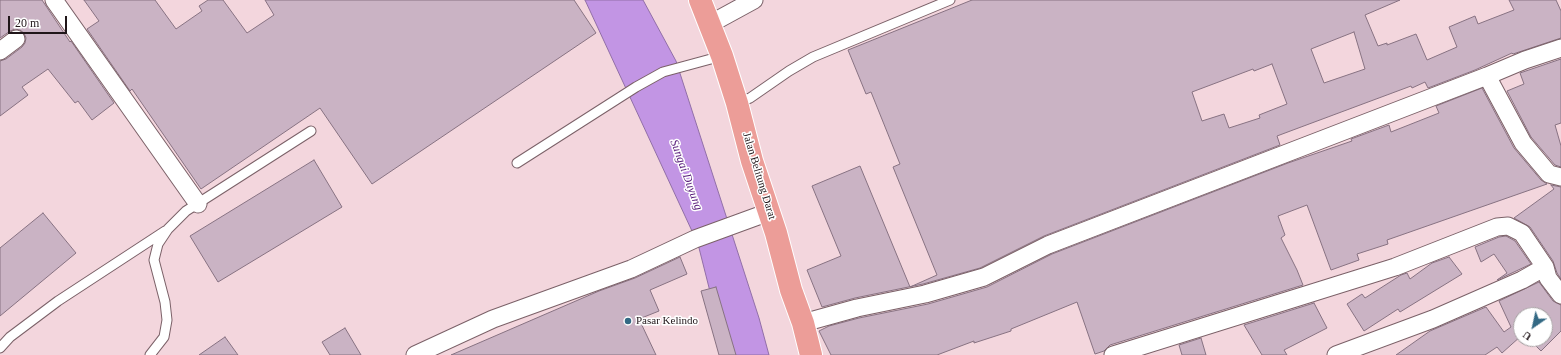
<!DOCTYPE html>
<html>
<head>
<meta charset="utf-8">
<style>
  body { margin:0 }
  #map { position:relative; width:1561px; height:355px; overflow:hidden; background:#f3d6dd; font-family:"Times New Roman",serif }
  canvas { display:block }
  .north { position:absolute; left:1513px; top:307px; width:40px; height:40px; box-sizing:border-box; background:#fff; border:1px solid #a6a2a3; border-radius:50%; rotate:214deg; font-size:11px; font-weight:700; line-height:16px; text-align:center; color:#201619 }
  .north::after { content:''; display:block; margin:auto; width:14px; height:18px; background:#336984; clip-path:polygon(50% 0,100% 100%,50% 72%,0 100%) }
  .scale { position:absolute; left:8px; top:16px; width:59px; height:18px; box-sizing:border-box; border:2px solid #201619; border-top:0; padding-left:5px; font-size:12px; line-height:14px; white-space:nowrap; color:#201619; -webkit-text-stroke:3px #fff; paint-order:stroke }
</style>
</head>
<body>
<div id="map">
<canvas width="1561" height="355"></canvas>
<div class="north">U</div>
<div class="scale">20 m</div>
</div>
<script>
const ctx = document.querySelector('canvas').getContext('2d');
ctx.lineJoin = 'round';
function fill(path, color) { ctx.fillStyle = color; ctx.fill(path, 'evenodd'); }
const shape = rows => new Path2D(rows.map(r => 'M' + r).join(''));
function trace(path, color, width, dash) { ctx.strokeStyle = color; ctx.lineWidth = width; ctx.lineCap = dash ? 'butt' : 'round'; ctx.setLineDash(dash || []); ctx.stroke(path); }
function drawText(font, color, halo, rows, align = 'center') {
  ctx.font = font + ' "Times New Roman",serif'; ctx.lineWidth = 3; ctx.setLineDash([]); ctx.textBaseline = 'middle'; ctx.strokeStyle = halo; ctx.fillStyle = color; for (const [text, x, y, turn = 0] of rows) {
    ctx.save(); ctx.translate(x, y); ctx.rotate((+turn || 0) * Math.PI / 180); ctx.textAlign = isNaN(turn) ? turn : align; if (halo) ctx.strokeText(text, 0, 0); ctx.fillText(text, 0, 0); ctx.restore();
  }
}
const water = shape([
  [585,0,643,0,676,61,759,318,769,355,726,355,698,244,585,0]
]);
fill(water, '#c295e4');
trace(water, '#916fa7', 1);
const building = shape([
  [0,0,42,0,70,42,71,41,114,103,92,120,78,101,75,103,48,69,22,87,28,95,0,116,0,61,6,59,22,47,25,43,26,38,24,33,20,30,15,29,10,31,0,38,0,0],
  [84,0,155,0,176,29,202,11,199,6,208,0,223,0,247,33,274,15,265,0,574,0,596,33,372,184,320,108,201,189,132,89,130,91,87,29,99,21,84,0],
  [972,0,1400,0,1365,15,1378,46,1387,43,1387,45,1416,34,1427,60,1457,47,1449,27,1475,16,1478,24,1514,10,1509,0,1556,0,1561,11,1561,38,1513,54,1512,53,1475,70,1428,88,1425,82,1412,88,1411,86,1293,130,1277,136,1280,145,1044,236,980,268,923,284,855,298,822,307,807,270,841,256,812,186,860,166,910,287,937,275,893,167,900,164,871,92,866,94,848,50,972,0],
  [1354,32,1365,69,1324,83,1311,49,1354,32],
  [1272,64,1287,104,1259,115,1260,118,1229,128,1224,114,1202,121,1192,92,1253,69,1254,71,1272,64],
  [1561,59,1561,123,1555,125,1561,146,1561,167,1555,165,1531,137,1507,91,1524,84,1520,73,1561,59],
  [1482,88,1514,148,1541,180,1547,184,1387,240,1388,244,1357,254,1359,260,1331,270,1307,205,1278,216,1285,235,1281,238,1297,270,1303,285,1110,345,1104,351,1095,354,1077,302,1011,329,1011,331,974,343,974,341,937,355,831,355,819,331,829,326,859,318,928,304,987,287,1052,254,1288,163,1352,141,1351,139,1389,125,1391,132,1439,113,1436,106,1482,88],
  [314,160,342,207,218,282,190,236,314,160],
  [1551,185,1561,187,1561,279,1557,273,1553,261,1530,227,1514,218,1554,189,1551,185],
  [43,213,76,253,0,316,0,248,43,213],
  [1506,236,1515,241,1531,264,1497,280,1507,273,1494,254,1481,262,1475,247,1499,237,1506,236],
  [680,257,687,274,650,290,659,311,639,319,656,355,451,355,599,291,635,278,680,257],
  [1449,257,1462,274,1400,312,1398,309,1364,331,1347,304,1362,294,1365,298,1401,275,1407,273,1410,279,1432,263,1449,257],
  [1539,282,1553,301,1561,305,1561,331,1541,351,1529,339,1545,339,1545,315,1521,315,1521,336,1502,353,1497,347,1485,355,1396,355,1430,331,1486,307,1504,332,1511,327,1499,301,1539,282],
  [716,287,736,355,719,355,701,291,716,287],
  [1314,303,1327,328,1284,350,1287,355,1262,355,1244,325,1314,303],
  [345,328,361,355,330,355,322,342,345,328],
  [225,337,238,355,199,355,225,337],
  [1201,338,1206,355,1182,355,1179,345,1201,338]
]);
fill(building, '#cab3c4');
trace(building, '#877282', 1);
const service = shape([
  [737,103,750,98,789,71,813,57,950,0],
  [517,163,636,87,663,72,722,56],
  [0,348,10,337,58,301,165,231],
  [150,355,164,337,167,320,165,302,154,260,158,244,168,229,186,211,311,131]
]);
const minor = shape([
  [54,0,198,204],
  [710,24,754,0],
  [0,51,16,39],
  [1487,76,1523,143,1549,174,1561,177],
  [803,323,857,308,925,294,984,277,1048,245,1487,76,1525,60,1561,48],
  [415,355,493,319,631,269,695,239,769,212],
  [1113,355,1395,267,1497,227,1508,226,1522,233,1545,267,1548,278,1561,295],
  [1336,355,1433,319,1522,280,1545,267]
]);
const primary = shape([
  [700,0,722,56,737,103,752,161,776,233,791,290,803,323,811,355]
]);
trace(service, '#7b6168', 11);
trace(minor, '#7b6168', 19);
trace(primary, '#fff', 24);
trace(service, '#fff', 9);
trace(minor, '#fff', 17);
trace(primary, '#ec9d98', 22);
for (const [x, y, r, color] of [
  [628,321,4,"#336984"]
]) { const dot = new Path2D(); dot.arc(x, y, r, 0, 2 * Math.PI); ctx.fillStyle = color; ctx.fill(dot); trace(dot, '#fff', 1.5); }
drawText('11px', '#201619', '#fff', [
  ["Jalan Belitung Darat",759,176,73]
]);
drawText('11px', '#201619', '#fff', [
  ["Pasar Kelindo",636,321]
], 'left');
drawText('italic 12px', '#5a207c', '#fff', [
  ["Sungai Duyung",686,175,70]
]);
</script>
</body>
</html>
